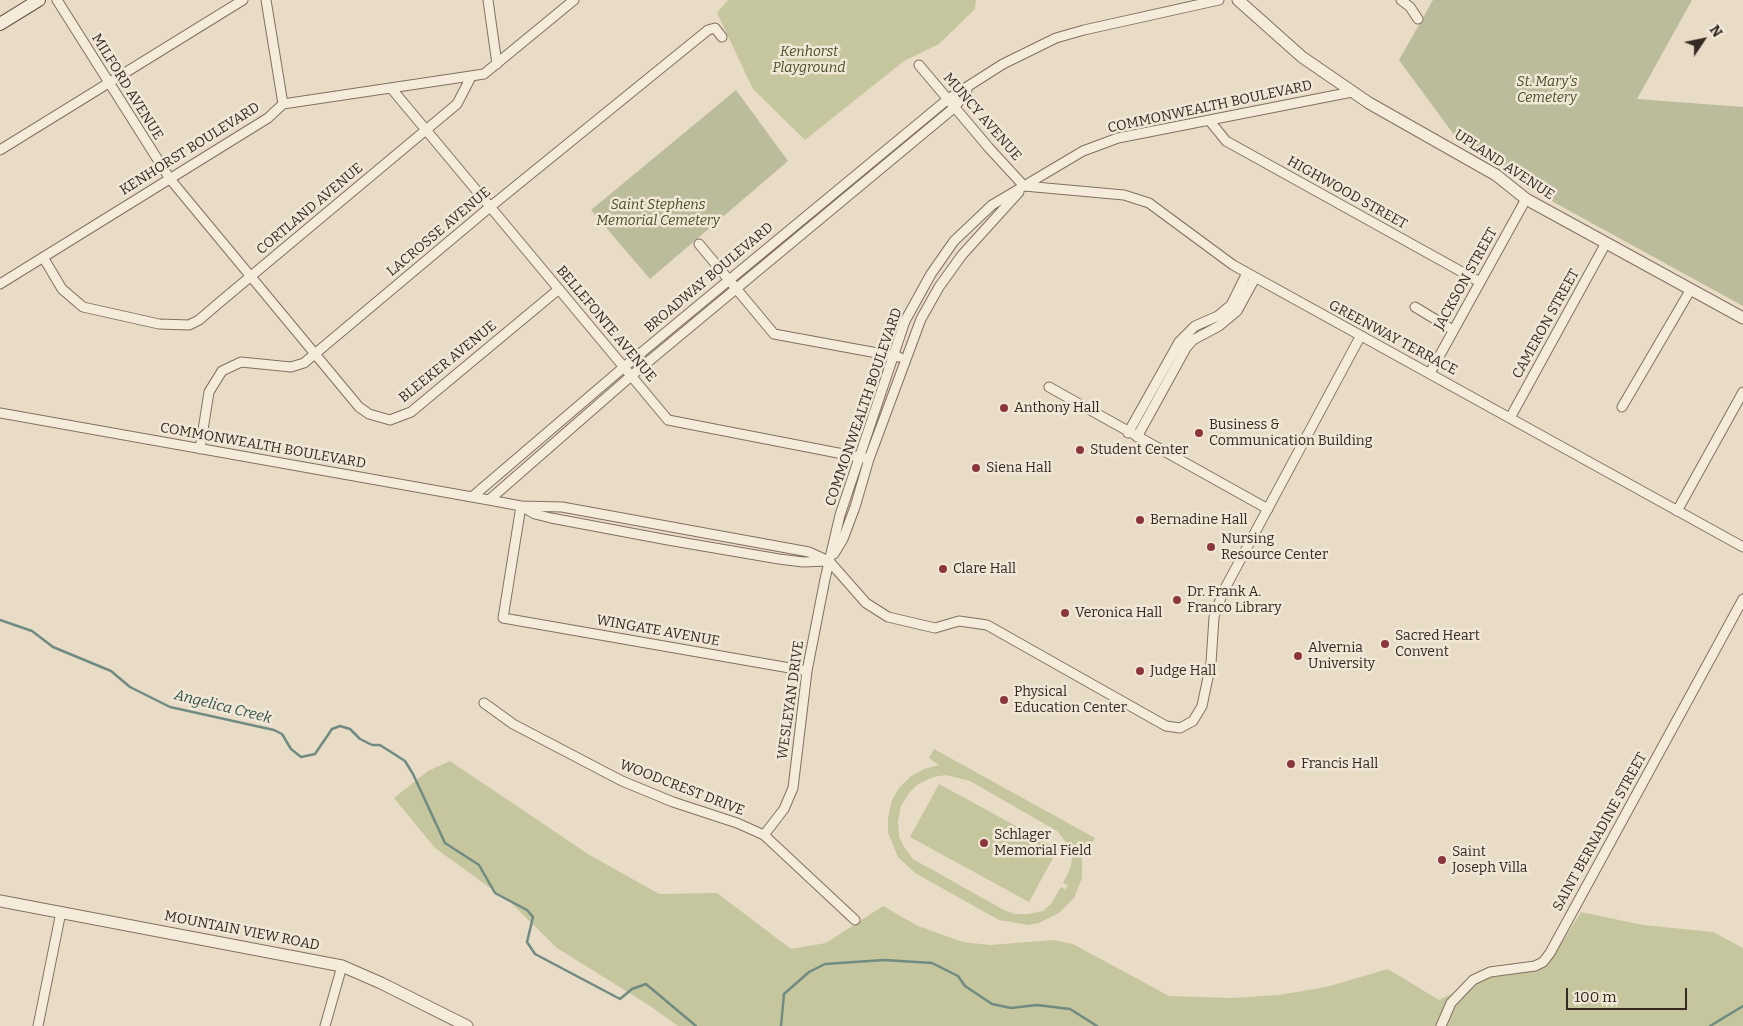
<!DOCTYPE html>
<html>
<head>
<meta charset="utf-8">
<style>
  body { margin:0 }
  #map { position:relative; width:1743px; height:1026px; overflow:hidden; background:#e9dcc7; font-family:Bitter,serif }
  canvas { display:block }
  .north { position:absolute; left:1678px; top:15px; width:50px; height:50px; -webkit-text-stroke:4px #f1e7d6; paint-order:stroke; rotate:56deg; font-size:14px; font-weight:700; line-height:20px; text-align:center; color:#352921 }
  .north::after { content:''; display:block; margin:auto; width:18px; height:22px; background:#352921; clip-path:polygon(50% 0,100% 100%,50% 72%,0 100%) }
  .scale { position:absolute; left:1566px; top:988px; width:121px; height:22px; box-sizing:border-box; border:2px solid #352921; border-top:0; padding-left:6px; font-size:15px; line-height:18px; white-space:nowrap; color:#352921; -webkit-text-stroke:4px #f1e7d6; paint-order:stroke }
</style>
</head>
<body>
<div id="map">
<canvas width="1743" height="1026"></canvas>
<div class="north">N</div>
<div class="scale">100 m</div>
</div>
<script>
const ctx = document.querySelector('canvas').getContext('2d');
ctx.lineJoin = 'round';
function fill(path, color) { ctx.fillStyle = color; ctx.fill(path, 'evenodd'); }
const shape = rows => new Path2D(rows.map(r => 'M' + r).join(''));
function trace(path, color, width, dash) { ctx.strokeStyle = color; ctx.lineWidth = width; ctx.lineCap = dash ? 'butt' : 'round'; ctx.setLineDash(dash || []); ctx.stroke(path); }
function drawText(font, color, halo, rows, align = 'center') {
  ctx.font = font + ' Bitter,serif'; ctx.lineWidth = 5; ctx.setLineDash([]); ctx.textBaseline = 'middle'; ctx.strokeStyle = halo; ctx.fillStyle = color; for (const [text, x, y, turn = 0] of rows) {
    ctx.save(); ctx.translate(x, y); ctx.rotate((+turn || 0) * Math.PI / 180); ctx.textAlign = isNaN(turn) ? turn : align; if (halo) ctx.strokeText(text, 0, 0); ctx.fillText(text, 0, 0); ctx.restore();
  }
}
fill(shape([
  [728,0,976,0,975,9,939,44,904,61,805,140,753,89,717,13],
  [934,749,1095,838,1090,847,1077,841,1082,858,1082,878,1074,898,1059,913,1039,923,1029,925,999,920,915,873,898,857,888,833,888,818,892,800,899,788,910,777,924,769,939,765,929,758],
  [946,775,970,781,1057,831,1065,841,1072,859,1070,869,1063,883,1067,885,1069,883,1062,896,1065,889,1061,887,1051,904,1043,911,1028,914,1014,914,1002,909,913,859,904,847,899,836,898,821,901,806,909,793,918,784,933,777],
  [450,761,588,854,659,894,717,893,791,949,826,943,883,906,918,926,963,942,990,945,1053,940,1073,944,1169,996,1231,998,1279,995,1326,987,1388,969,1439,1000,1484,978,1527,972,1547,966,1581,912,1643,925,1713,932,1743,948,1743,1026,678,1026,650,1006,557,948,511,903,435,848,394,798,428,771],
  [939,784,1058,849,1029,902,910,837]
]), '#c5c69d');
fill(shape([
  [1433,0,1692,0,1637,99,1743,107,1743,306,1526,187,1503,169,1457,139,1399,60],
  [736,90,788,161,650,279,591,210]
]), '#bbbc9b');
trace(shape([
  [0,620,32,631,53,647,111,671,130,687,170,707,274,730,282,734,291,749,301,757,315,754,332,729,340,726,350,729,360,739,372,745,380,745,405,761,413,774,445,843,479,865,495,893,527,910,533,917,527,942,535,954,620,999,632,989,646,984,696,1026],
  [781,1026,784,994,809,972,825,964,884,960,932,963,958,976,965,986,992,1004,1011,1008,1037,1005,1070,1009,1097,1026],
  [1710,1026,1743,1006]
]), '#708b82', 2.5);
const minor = shape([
  [57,0,170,179,359,407,369,414,390,420,411,412,559,289],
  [266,0,283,104],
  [488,0,497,64],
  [1401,0,1410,7,1418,19],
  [919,65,989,148,1024,186],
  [391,88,668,420,869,459],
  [1209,120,1226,141,1480,282],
  [0,150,243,0],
  [1024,186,1124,195,1149,203,1233,265,1743,547],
  [699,244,774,334,899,357],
  [43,257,62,289,83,307,159,324,189,325,199,320,220,302,457,104,471,77],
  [0,284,268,118,283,104,484,74,574,0],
  [1415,307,1453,330],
  [1430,373,1526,199],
  [1049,387,1268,509],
  [1622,407,1691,289],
  [0,413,489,500,521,506,535,514,551,518,668,540,779,559,803,562,827,561],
  [1510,418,1606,243],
  [1128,433,1179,342,1195,326,1218,316,1231,305,1247,273],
  [1137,437,1186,348,1193,340,1219,326,1237,311,1255,278],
  [200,449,209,392,222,371,241,362,291,367,304,363,490,207,708,30,715,28,722,37],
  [472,497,624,367,948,99,1003,64,1056,38,1084,30,1219,0],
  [489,500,631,376,955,107,967,90],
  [521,506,562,507,809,552,829,561,866,603,888,617,935,628,959,621,987,625,1166,726,1180,728,1193,721,1202,706,1211,663,1214,617,1223,592,1360,337],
  [521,506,503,618,807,671],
  [1677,511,1743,392],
  [834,554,843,539,855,507,869,459,921,319,939,287,962,255,1019,192],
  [484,703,513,724,622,781,673,802,737,823,764,835,855,920],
  [764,835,784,809,793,788,807,671,825,579,840,515,905,321,931,274,954,241,992,205,1083,151,1118,138,1352,92],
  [38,1026,61,912],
  [325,1026,342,966],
  [1441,1026,1451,1003,1473,980,1490,972,1535,966,1543,962,1550,953,1743,599]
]);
const tertiary = shape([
  [1238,0,1302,57,1369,103,1496,175,1526,199,1743,318],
  [0,901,342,966,381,983,467,1026]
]);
const secondary = shape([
  [0,24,39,0]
]);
trace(minor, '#836f5f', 11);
trace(tertiary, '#836f5f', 13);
trace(secondary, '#655142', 14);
trace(minor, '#f5ebda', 9);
trace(tertiary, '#f5ebda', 11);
trace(secondary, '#f5ebda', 12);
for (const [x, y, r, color] of [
  [1004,408,5,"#8b363d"],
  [1199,433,5,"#8b363d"],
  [1080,450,5,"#8b363d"],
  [976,468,5,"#8b363d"],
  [1140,520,5,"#8b363d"],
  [1211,547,5,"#8b363d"],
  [943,569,5,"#8b363d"],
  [1177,600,5,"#8b363d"],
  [1065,613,5,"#8b363d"],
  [1385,644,5,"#8b363d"],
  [1298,656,5,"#8b363d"],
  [1140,671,5,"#8b363d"],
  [1004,700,5,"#8b363d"],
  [1291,764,5,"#8b363d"],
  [984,843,5,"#8b363d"],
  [1442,860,5,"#8b363d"]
]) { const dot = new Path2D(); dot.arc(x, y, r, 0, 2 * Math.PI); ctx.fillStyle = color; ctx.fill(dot); trace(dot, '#f1e7d6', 2); }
drawText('italic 14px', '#494f2a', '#f1e7d6', [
  ["Kenhorst",809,52],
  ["Playground",809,68],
  ["St. Mary's",1547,82],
  ["Cemetery",1547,98],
  ["Saint Stephens",658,205],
  ["Memorial Cemetery",658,221]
]);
drawText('14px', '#352921', '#f1e7d6', [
  ["MILFORD AVENUE",127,87,58],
  ["COMMONWEALTH BOULEVARD",1210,107,-12],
  ["MUNCY AVENUE",982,117,49],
  ["KENHORST BOULEVARD",190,149,-32],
  ["UPLAND AVENUE",1504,165,33],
  ["HIGHWOOD STREET",1347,193,29],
  ["CORTLAND AVENUE",310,209,-40],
  ["LACROSSE AVENUE",439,232,-40],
  ["BROADWAY BOULEVARD",709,278,-40],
  ["JACKSON STREET",1466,279,-61],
  ["BELLEFONTE AVENUE",606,324,50],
  ["CAMERON STREET",1546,324,-61],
  ["GREENWAY TERRACE",1393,338,28],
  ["BLEEKER AVENUE",448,362,-39],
  ["COMMONWEALTH BOULEVARD",864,407,-71],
  ["COMMONWEALTH BOULEVARD",263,446,10],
  ["WINGATE AVENUE",658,631,10],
  ["WESLEYAN DRIVE",791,700,-82],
  ["WOODCREST DRIVE",682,788,21],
  ["SAINT BERNADINE STREET",1600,832,-61],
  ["MOUNTAIN VIEW ROAD",242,931,11]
]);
drawText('14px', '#352921', '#f1e7d6', [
  ["Anthony Hall",1014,408],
  ["Business &",1209,425],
  ["Communication Building",1209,441],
  ["Student Center",1090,450],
  ["Siena Hall",986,468],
  ["Bernadine Hall",1150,520],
  ["Nursing",1221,539],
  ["Resource Center",1221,555],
  ["Clare Hall",953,569],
  ["Dr. Frank A.",1187,592],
  ["Franco Library",1187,608],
  ["Veronica Hall",1075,613],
  ["Sacred Heart",1395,636],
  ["Convent",1395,652],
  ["Alvernia",1308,648],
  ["University",1308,664],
  ["Judge Hall",1150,671],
  ["Physical",1014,692],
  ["Education Center",1014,708],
  ["Francis Hall",1301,764],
  ["Schlager",994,835],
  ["Memorial Field",994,851],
  ["Saint",1452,852],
  ["Joseph Villa",1452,868]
], 'left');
drawText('italic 15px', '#32534e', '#f1e7d6', [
  ["Angelica Creek",223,707,14]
]);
</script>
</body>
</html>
